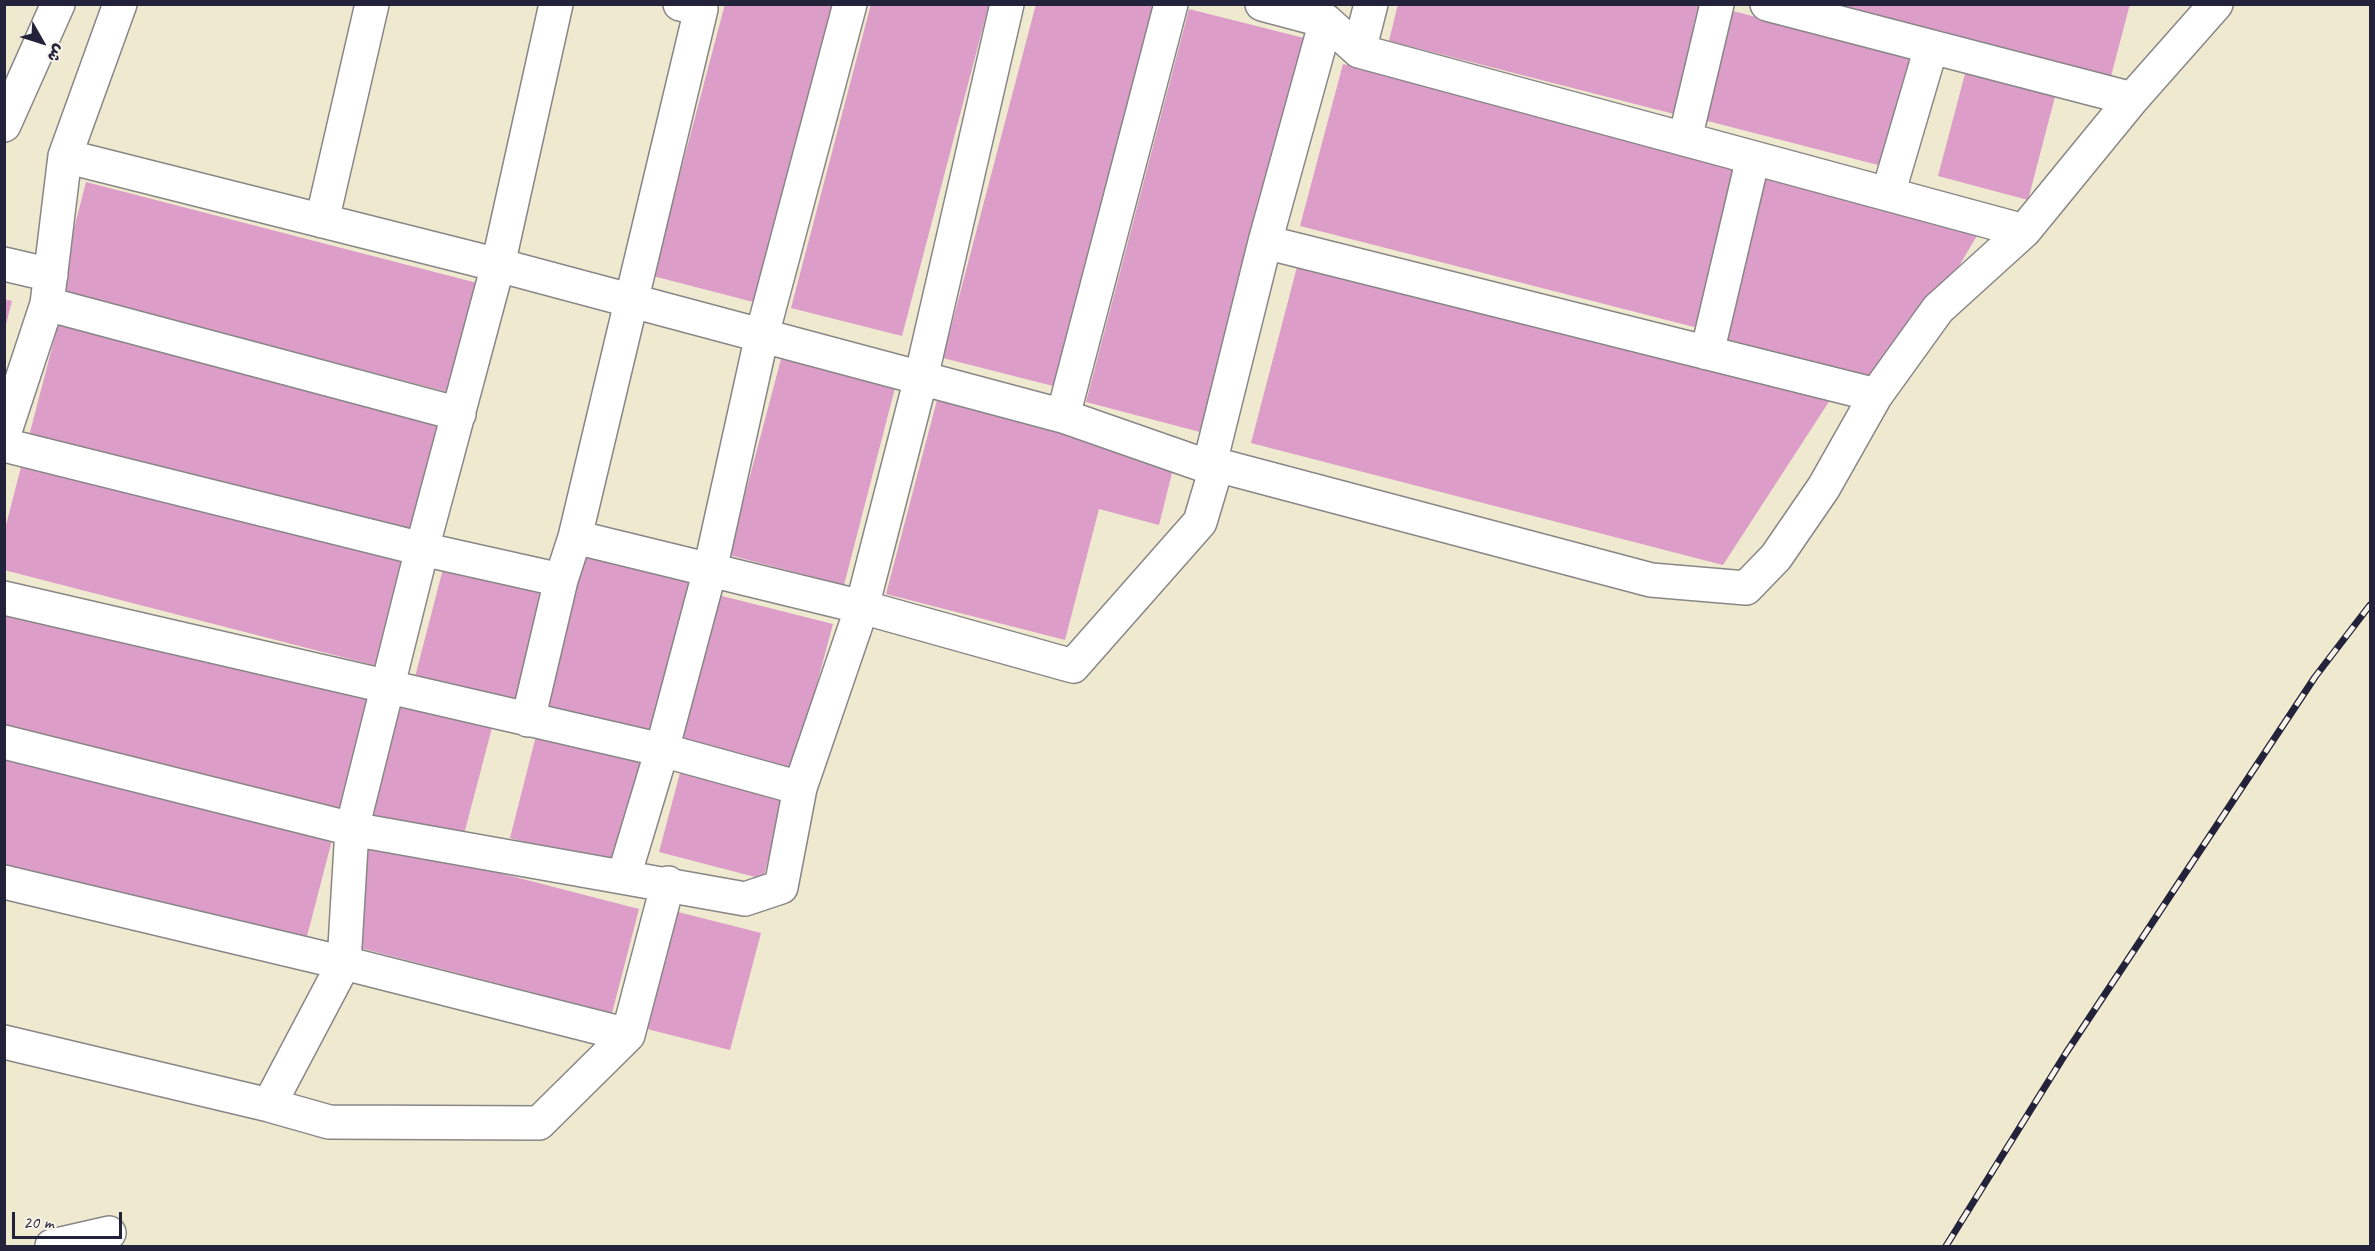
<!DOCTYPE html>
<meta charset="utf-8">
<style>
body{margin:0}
#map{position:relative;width:2375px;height:1251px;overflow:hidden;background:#efe9d0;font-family:Caveat,"Playpen Sans Arabic",sans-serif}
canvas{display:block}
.frame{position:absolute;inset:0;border:6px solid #22223b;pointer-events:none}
.north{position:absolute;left:12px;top:12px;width:60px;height:60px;-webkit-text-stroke:4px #f7f3e8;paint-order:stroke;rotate:129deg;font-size:16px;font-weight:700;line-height:24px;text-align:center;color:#22223b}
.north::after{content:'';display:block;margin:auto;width:21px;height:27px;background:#22223b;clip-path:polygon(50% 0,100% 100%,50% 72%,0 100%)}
.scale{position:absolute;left:12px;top:1212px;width:110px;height:27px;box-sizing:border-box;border:3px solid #22223b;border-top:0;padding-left:8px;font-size:18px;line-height:21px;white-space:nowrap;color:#22223b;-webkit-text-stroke:4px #f7f3e8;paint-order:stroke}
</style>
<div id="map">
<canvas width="2375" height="1251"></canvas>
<div class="frame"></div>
<div class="north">ش</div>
<div class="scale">20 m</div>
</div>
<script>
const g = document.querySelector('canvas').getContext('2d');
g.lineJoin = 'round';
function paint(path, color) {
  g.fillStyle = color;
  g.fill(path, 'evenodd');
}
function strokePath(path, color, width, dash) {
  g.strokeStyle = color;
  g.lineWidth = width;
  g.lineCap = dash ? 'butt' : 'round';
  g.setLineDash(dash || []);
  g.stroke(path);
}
paint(new Path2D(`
 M725,4H839L761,304L653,276Z
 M871,4H989L902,336L791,308Z
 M1036,4H1161L1061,388L943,358Z
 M1398,4H1707L1678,115L1389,41Z
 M1821,4H2130L2110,80Z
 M1189,9L1304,38L1200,432L1086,402Z
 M1729,10L1911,57L1882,166L1700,119Z
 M1343,64L1740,166L1698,328L1300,226Z
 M1966,70L2056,93L2028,200L1938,176Z
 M1766,177L1981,229L1943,293L1873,378L1724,339Z
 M86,182L481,284L452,393L58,291Z
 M1298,263L1832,397L1723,565L1251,443Z
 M4,299L12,301L5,328H4Z
 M59,321L443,421L413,536L29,436Z
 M781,359L895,388L844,585L729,555Z
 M937,400L1175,461L1159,525L1099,509L1065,640L886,594Z
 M22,463L405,562L377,666L4,570V533Z
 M580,553L698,584L658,738L539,707Z
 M445,561L550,588L520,704L415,677Z
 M718,595L833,624L794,769L680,740Z
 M4,600L377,696L345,818L4,730Z
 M399,699L493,724L463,838L369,814Z
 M536,736L641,763L615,866L510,838Z
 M4,755L332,840L305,944L4,866Z
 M681,769L785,796L763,879L659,852Z
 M364,838L639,909L612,1013L337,942Z
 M678,912L761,933L730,1050L647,1029Z`), '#dc9dc9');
const minor = new Path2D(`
 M1262,4L1326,21L1359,51L2024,231
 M1767,4L2132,99
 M1359,51L1371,4
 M4,125L58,4
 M1685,139L1717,4
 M65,156L498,265L1063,416L1209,467L1217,465L1651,580L1746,588L1776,557L1824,487L1876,395L1938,309L2024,231L2132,99L2216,4
 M1888,194L1931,48
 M322,221L372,4
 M1265,242L1876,395
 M4,264L51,275
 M47,304L459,414
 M1707,353L1753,158
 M1063,416L1171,4
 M4,434L47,304L65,156L120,4
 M4,445L422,549L561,580
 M1209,467L1265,242L1326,21
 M575,537L862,607L1073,666L1200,522L1217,465
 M4,598L662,750L800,788
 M528,720L561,580L575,537L701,9L680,4
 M4,742L352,829L745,899L781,887L800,788L862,607L921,378L1007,4
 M624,876L662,750L710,570L762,335L850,4
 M4,882L344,963L628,1035L668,883
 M4,1042L269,1105L329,1122L539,1123L628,1035
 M269,1105L344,963L352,829L422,549L498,265L556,4
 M52,1246L109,1233`);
strokePath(minor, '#888686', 36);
strokePath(minor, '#fff', 33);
const rail = new Path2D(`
 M1946,1246L2066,1053L2315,677L2370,605`);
strokePath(rail, '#22223b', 7);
strokePath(rail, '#f7f3e8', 4.5, [14]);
</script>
